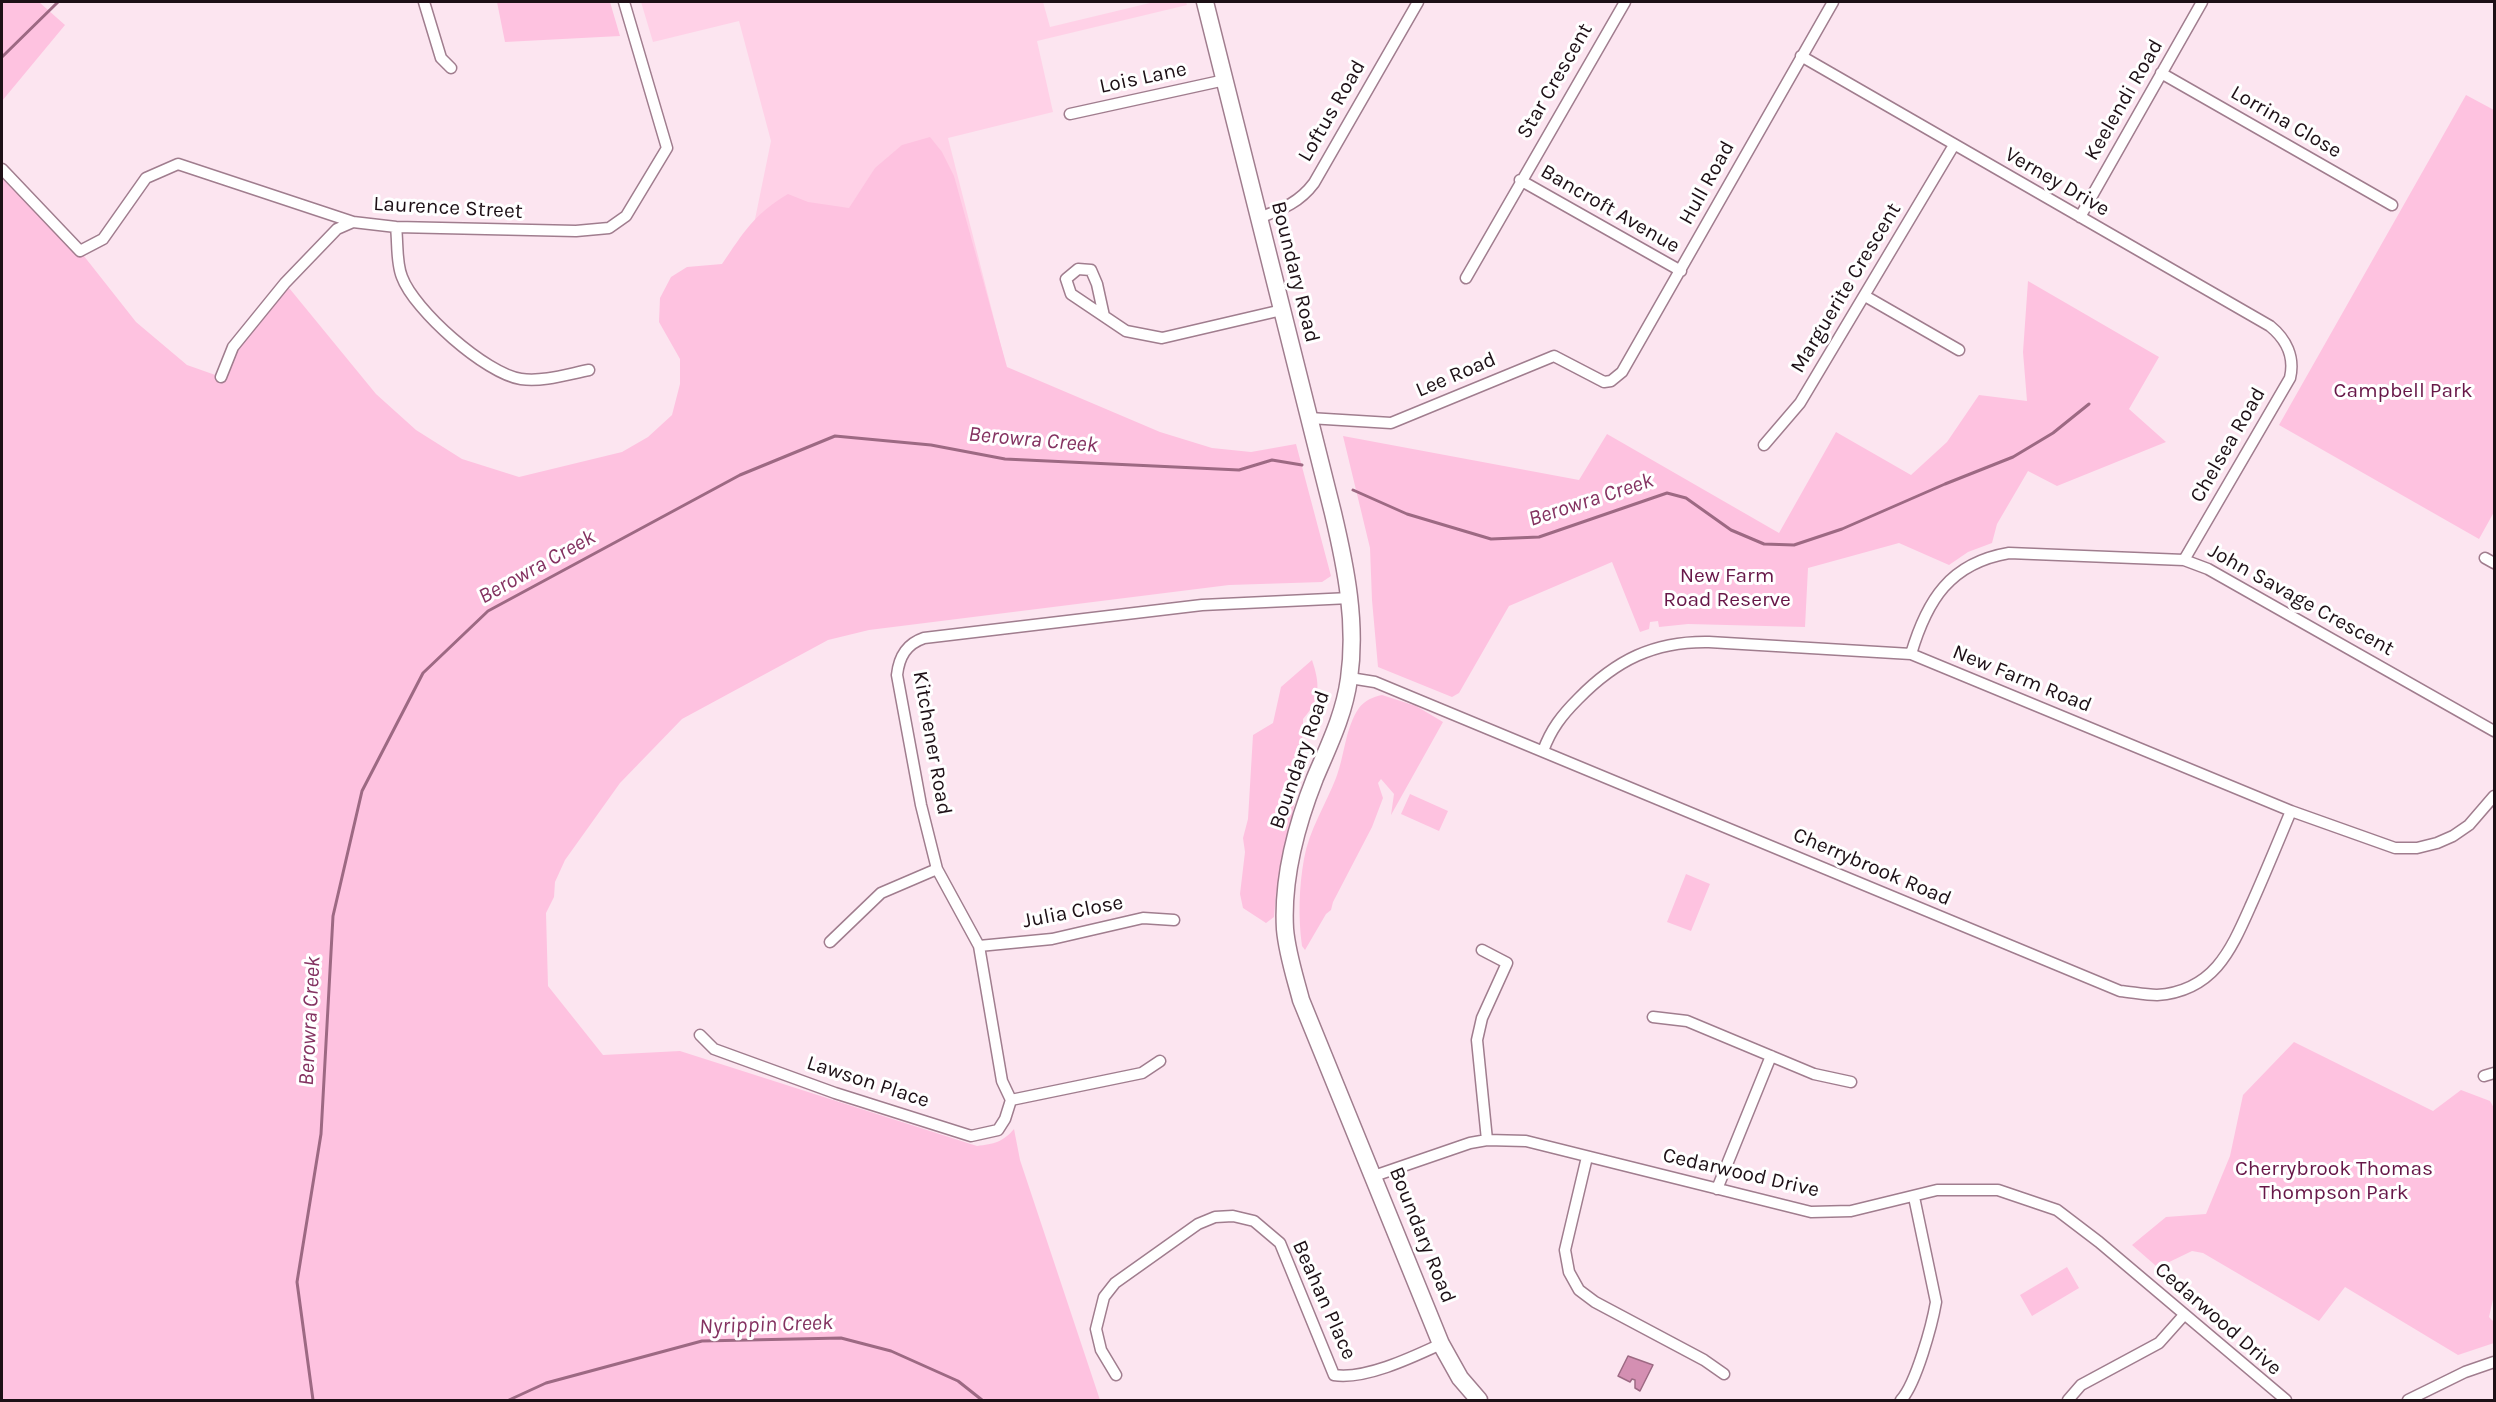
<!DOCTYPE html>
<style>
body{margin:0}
#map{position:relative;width:2496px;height:1402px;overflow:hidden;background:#fce5f0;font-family:Karla,sans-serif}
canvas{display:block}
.frame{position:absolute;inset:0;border:3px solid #1d1016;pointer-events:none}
</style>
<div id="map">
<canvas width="2496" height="1402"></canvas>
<div class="frame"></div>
</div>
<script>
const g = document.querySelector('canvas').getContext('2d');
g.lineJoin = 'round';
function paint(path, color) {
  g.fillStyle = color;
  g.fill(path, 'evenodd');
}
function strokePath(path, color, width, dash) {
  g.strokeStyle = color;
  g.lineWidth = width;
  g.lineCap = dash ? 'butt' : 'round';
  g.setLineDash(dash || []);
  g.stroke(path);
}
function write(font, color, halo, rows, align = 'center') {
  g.font = font + ' Karla,sans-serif';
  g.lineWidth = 6;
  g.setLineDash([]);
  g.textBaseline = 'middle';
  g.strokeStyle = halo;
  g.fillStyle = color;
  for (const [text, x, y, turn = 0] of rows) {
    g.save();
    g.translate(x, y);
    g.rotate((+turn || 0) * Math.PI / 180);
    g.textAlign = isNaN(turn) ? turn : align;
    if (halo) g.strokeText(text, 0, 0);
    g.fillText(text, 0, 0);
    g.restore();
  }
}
paint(new Path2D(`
 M641,2H1043L1050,27L1154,2H1186L1187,5L1037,41L1053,112L948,138L1005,362L733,257L752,234L771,141L739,21L653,42Z`), '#ffd1e7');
paint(new Path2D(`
 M2,2H39L65,25L2,101Z
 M497,2H610L620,36L505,42Z
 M2466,95L2494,110V512L2479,539L2279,425Z
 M930,137L942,152L954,176L1007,367L1160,432L1212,448L1251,452L1296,444L1331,576L1322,582L1229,585L869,630L828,640L682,719L620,783L565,860L555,882L554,897L546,913L548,986L603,1055L680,1051L977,1146C994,1144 1003,1142 1014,1129L1020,1160L1100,1400H2V169L80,251L136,322L187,365L221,377L233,347L285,283L376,394L416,430L462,459L519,477L622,452L648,437L672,415L680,384V359L659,322L660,298L671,277L687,267L722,264C744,232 754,214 788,194L808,202L849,208L875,168L902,145Z
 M2028,281L2159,357L2129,409L2166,442L2057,486L2028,471L1997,524L1992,543L1968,552L1949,565L1899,543L1808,568L1805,627L1688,624L1659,627L1658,621L1650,622L1649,629L1640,632L1612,562L1509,606L1459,693L1452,697L1378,667L1372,600L1370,548L1343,436L1579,480L1607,434L1779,533L1836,432L1911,475L1947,442L1979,395L2027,401L2023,352Z
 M1312,660C1320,684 1321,699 1303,719V734L1299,753L1307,767L1299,782L1276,894L1274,917L1266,923L1243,908L1240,894L1245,852L1243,838L1248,819L1253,735L1273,723L1281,687Z
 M1382,695L1416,706L1443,722L1391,815L1394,794L1381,779L1378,783L1383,798L1372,827L1333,902L1331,910L1326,914L1305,950L1302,946C1298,917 1299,887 1304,859C1309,830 1326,804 1336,778C1345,755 1345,728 1359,708C1365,700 1373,697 1382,695Z
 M1410,794L1448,811L1439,831L1401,814Z
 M1686,874L1710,884L1691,931L1667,922Z
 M2294,1042L2433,1111L2461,1090L2490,1101L2494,1108V1295L2489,1317L2494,1322V1343L2458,1355L2345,1287L2319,1321L2203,1253L2192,1251L2163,1265V1272L2132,1245L2166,1217L2206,1214L2230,1156L2243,1095Z
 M2067,1267L2079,1288L2032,1316L2020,1295Z`), '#fec2e0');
const water = new Path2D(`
 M1628,1356L1653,1365L1640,1391L1635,1388V1380L1632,1379L1630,1382L1618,1376Z`);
paint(water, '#d48fb2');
strokePath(water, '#9d6983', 1.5);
strokePath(new Path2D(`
 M2,57L58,2
 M1353,490L1407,514L1491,539L1539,537L1667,493L1686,498L1731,530L1764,544L1794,545L1842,529L1945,484L2013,457L2053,433L2089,404
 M313,1400L297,1282L321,1134L333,916L362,791L423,673L488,611L740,475L835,436L931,445L1005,459L1239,470L1272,460L1302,465
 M509,1400L546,1383L702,1341L841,1338L891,1351L958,1381L982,1400`), '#9d6983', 3);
const minor = new Path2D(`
 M424,2L441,58L451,68
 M1801,56L2270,326C2286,339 2295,357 2290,378L2184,560
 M2161,73L2392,205
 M1070,114L1225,80
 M2,169L80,251L103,239L146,178L178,164L353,222L396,227L576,231L609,228L626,216L667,148L624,2
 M1520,180L1681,271
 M2080,217L2202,2
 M1259,218C1282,209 1299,203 1314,183L1418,2
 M396,227C398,243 396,263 402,277C414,310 486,374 521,379C544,382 568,374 589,370
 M1466,278L1625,2
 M1865,296L1959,350
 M1104,316L1097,284L1091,270L1078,269L1066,279L1071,294L1126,331L1162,338L1282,310
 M221,377L233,347L285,283L337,229L353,222
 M1309,418L1391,423L1554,356L1604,382L1611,381L1622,372L1833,2
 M1764,445L1800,403L1954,145
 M2485,558L2494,563
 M1911,654C1927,600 1950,563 2009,553L2184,560L2208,569L2494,731
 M1350,678L1375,682L2120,991C2132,992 2145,995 2157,995C2214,991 2231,950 2251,905C2265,874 2278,842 2291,811
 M1543,751C1551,729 1562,715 1578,699C1616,660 1654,641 1709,642L1911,654L2291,811L2395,848H2417L2437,843L2453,836L2469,825L2494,796
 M830,942L881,893L937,869
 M979,946L1052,939L1143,918L1174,920
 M1482,950L1507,963L1482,1018L1477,1040L1487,1140
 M1653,1017L1687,1021L1814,1074L1851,1082
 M700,1035L714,1049L835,1093L971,1136L998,1130L1005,1119L1011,1100
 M2484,1076L2494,1073
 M1011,1100L1002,1081L979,946L937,869L921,805L897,675C899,657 906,644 924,638L1202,605L1350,598
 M1011,1100L1142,1073L1160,1061
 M1587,1157L1565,1250L1569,1272L1579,1290L1595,1302L1704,1360L1724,1374
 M1374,1176L1470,1143L1487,1140L1526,1141L1811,1212L1851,1211L1937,1190H1998L2057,1210L2099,1242L2286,1400
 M1717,1189L1771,1056
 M1116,1375L1101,1350L1096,1329L1104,1297L1115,1283L1198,1224L1215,1217L1233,1216L1254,1221L1280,1243L1334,1375C1365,1380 1413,1357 1441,1344
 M1901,1400C1916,1384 1932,1325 1936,1302L1914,1197
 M2068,1400L2081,1385L2159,1343L2184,1315
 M2408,1400L2465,1372L2494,1362`);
const primary = new Path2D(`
 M1205,2L1333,513C1346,568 1357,623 1349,679C1344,715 1329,745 1315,778C1296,826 1282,877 1285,929C1287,953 1295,977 1301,1000L1441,1344L1460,1378L1479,1400`);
strokePath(minor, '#a07d8e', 13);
strokePath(primary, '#a07d8e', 19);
strokePath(minor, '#fff', 10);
strokePath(primary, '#fff', 16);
write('21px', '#1d1016', '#fff', [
 ["Lois Lane",1143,78,-12],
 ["Star Crescent",1555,81,-60],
 ["Keelendi Road",2124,100,-60],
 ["Loftus Road",1332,111,-60],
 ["Lorrina Close",2286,122,30],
 ["Verney Drive",2057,182,30],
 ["Hull Road",1707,183,-61],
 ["Laurence Street",448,208,3],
 ["Bancroft Avenue",1610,209,30],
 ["Boundary Road",1295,272,76],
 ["Marguerite Crescent",1846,288,-59],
 ["Lee Road",1456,375,-23],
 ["Chelsea Road",2228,445,-60],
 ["John Savage Crescent",2301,600,29],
 ["New Farm Road",2022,679,22],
 ["Kitchener Road",932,743,80],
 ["Boundary Road",1300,760,-71],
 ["Cherrybrook Road",1872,867,23],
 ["Julia Close",1073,912,-11],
 ["Lawson Place",868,1082,18],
 ["Cedarwood Drive",1741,1173,13],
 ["Boundary Road",1422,1235,68],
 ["Beahan Place",1324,1300,66],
 ["Cedarwood Drive",2218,1319,41]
]);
write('21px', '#671748', '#fff', [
 ["Campbell Park",2403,391],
 ["New Farm",1727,576],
 ["Road Reserve",1727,600],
 ["Cherrybrook Thomas",2334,1169],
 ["Thompson Park",2334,1193]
]);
write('italic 22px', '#843261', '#fff', [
 ["Berowra Creek",1033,440,5],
 ["Berowra Creek",1591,500,-18],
 ["Berowra Creek",537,567,-29],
 ["Berowra Creek",310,1021,-87],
 ["Nyrippin Creek",766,1325,-2]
]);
</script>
